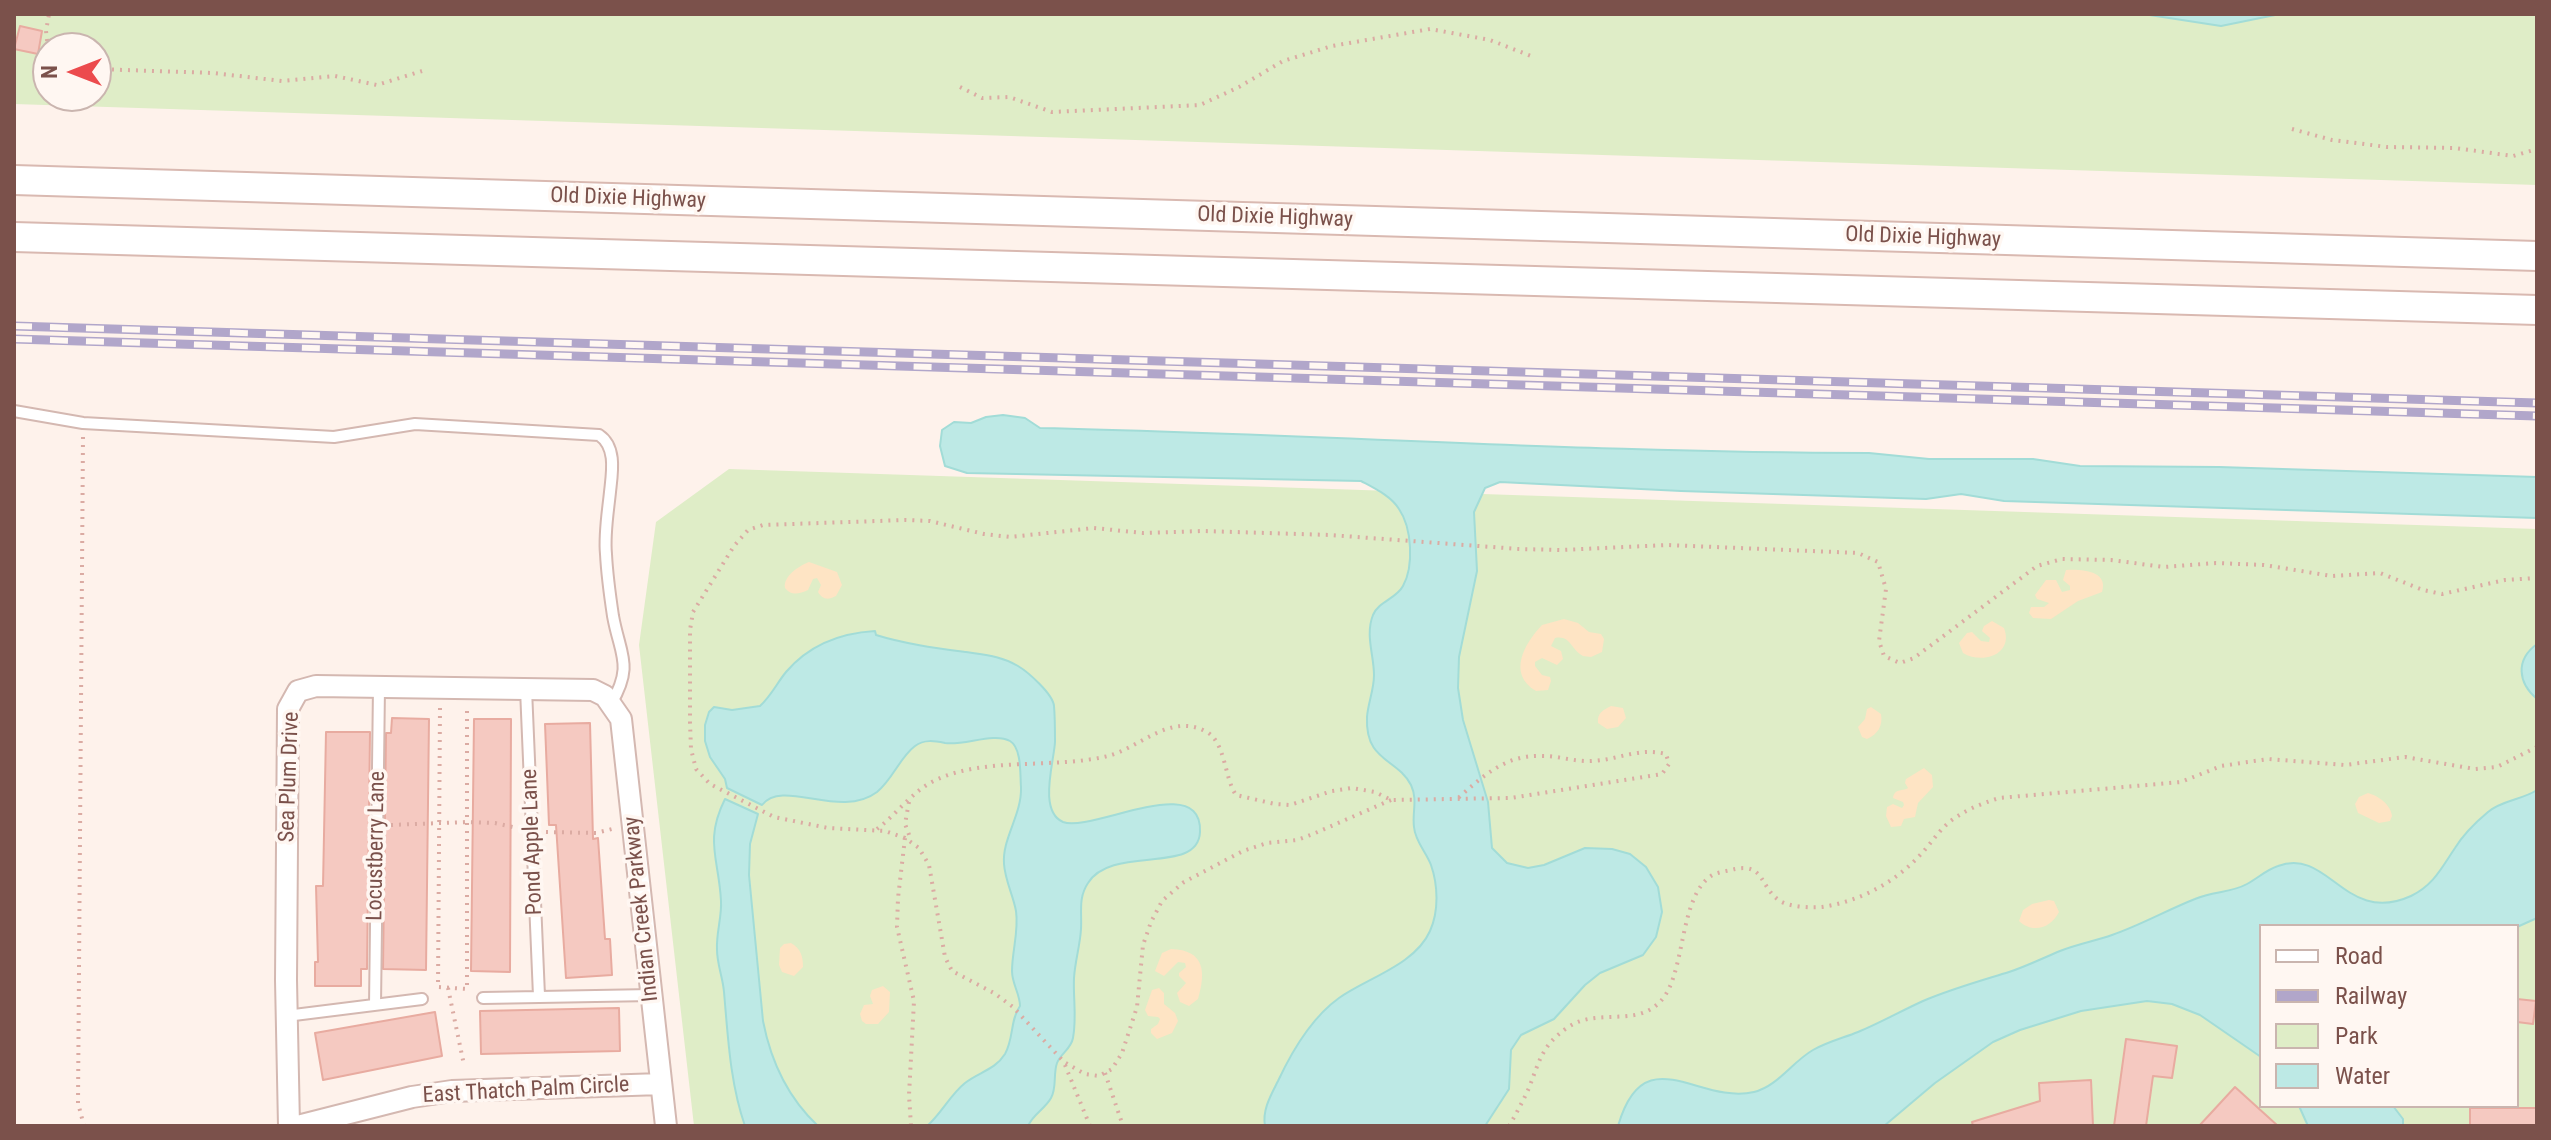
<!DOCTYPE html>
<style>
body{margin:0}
#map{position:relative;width:2551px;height:1140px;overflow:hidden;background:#fef2eb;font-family:"Roboto Condensed",sans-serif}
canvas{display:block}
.frame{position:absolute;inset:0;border:16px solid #7b514b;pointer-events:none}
.legend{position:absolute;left:2259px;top:924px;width:260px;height:184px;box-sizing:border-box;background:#fff7f2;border:2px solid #cab5af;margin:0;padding:10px 14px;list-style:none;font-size:24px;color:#7b514b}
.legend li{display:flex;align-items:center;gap:16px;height:40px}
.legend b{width:40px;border:2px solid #cab5af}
.north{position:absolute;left:32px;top:32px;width:80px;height:80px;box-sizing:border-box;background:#fff7f2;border:2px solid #cab5af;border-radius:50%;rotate:270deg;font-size:22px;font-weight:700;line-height:32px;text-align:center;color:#7b514b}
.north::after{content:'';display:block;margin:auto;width:28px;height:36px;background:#ec4b4d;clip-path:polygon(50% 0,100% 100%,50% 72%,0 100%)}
</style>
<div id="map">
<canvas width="2551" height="1140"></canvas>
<div class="frame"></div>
<ul class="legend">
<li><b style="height:10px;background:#fff"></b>Road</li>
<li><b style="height:10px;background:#b1a6ca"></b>Railway</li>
<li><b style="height:22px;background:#dfedc7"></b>Park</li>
<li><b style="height:22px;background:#bde9e5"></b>Water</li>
</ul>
<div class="north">N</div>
</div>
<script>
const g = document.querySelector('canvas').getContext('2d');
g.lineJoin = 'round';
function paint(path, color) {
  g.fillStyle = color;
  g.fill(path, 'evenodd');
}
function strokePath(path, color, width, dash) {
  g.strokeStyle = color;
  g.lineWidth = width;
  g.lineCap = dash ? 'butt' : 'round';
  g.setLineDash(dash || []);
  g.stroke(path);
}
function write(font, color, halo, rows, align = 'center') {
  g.font = font + ' "Roboto Condensed",sans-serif';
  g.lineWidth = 7;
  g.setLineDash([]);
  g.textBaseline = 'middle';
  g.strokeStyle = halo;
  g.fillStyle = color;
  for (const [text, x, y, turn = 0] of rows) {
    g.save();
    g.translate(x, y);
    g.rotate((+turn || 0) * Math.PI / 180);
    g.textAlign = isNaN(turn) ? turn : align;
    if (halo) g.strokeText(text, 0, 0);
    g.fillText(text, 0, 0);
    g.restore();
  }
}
paint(new Path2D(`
 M14,14H2537V185L14,104ZM48,48H96V96H48Z
 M729,469L2537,529V1126H694L639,645L656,522ZM2261,926H2517V1106H2261Z`), '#dfedc7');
paint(new Path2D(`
 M809,562L837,572L842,585L836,596C828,600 823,600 818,592L821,585L817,578L813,579L808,590C799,594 791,596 785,588C783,576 799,566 809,562Z
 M2066,570C2082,569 2109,571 2102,592L2078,601L2051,619L2033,618L2029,613L2031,607H2044L2049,603L2037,599L2035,595L2046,580H2056L2062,592L2070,590V586L2063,580Z
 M1564,619L1578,623L1589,632L1601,634L1604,639L1602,652L1591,657L1583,656C1571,650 1571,635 1555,638L1551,646L1561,651L1563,659L1557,665L1542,658L1535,662V666L1542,675L1550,677L1551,681L1548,690L1536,691C1507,674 1524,644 1542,625Z
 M1992,621L2004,628C2014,654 1983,665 1963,653L1959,643L1967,633L1972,632L1981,641L1989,642L1990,638L1982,631L1984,626Z
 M1611,706L1623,708L1626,718L1618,727L1607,729L1598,723C1597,713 1603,710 1611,706Z
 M1871,707L1881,714C1883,726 1878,734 1867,739L1862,737L1858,727L1865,719L1867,709Z
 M1924,768L1932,775L1933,787L1918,803L1915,817L1904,819L1901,826L1891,827L1886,816L1887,807L1893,804L1902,808L1904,805L1903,802L1893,798C1895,788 1901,792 1908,788L1905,783L1906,779Z
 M2368,793C2379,796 2391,805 2392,816L2390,821L2379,823L2358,813L2355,804L2359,797Z
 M2049,900L2054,901L2059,912C2051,928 2033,934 2019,921L2023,910L2032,904Z
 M791,943C801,949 803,956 803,967L794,976L782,972L779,965L780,948L784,944Z
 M1171,949C1205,950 1206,972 1198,999L1189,1006L1180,1002L1177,993L1186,983L1179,976V973L1186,967L1185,963L1178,962L1164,976L1155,971L1162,953Z
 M883,986L890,992L889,1012L878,1024H866L862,1021L860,1014L864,1005L873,1004L870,996L872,990Z
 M1159,988L1164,993V1004L1175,1013L1178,1021L1172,1033L1157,1039L1151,1033V1029L1158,1024L1160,1019L1158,1017L1148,1016L1145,1010L1152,990Z`), '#fee4c4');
const water = new Path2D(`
 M2143,14H2280L2221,26Z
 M1003,415L1025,418L1040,428C1317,434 1593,453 1869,453L1929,459H2033L2080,466L2219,467L2537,477V518L2004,501L1961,494L1926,499L1681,491L1500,482L1485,488L1474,512L1477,571L1459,657L1458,688L1463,720L1488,802L1492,848L1507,863L1528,868L1544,865L1585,848L1612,849L1630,854L1646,867L1658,887L1662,912L1656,937L1643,955L1600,973L1585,985L1554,1019L1521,1035L1511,1050L1509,1089L1485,1126H1265C1262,1110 1271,1095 1278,1081C1292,1051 1311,1018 1339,998C1367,978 1415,965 1430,931C1439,911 1438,885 1431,865C1426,852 1415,841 1414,827C1412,812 1418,800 1411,785C1397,758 1365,762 1367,717C1368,703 1374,690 1374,675C1374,655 1365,635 1373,615C1379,601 1396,599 1403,586C1414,566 1412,528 1399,509C1391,496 1374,488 1361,481L967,473L945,466L940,446L942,430L954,422L971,423L986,417Z
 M875,631L876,635C905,644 936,648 966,652C985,655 1001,656 1018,666C1028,672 1053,694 1054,706C1055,717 1055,731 1055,742C1054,762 1038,811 1063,822C1091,833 1203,770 1200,832C1198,876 1112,844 1088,883C1078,898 1082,912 1081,929C1080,946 1075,961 1074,978C1073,998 1077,1017 1073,1038C1071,1049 1061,1053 1057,1063C1053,1074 1057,1088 1051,1098C1045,1109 1033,1114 1028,1126H927C941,1114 950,1095 965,1083C979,1072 995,1070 1005,1054C1014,1038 1010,1020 1020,1006C1020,994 1012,984 1012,971C1012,951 1019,931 1016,911C1013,895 1005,880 1004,864C1002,838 1022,815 1021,787C1020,776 1022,748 1010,741C994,732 964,746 945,743C935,741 924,739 915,746C900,757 893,779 877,792C840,820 783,778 762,805L727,788L725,779L710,757L705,741V725L709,712L714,707L732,710L760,706C771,696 777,683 786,672C809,645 841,633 875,631Z
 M2537,644V699C2518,683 2515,660 2537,644Z
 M2537,790V918L2517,927L2261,926V1057L2200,1015L2172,1004L2147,1001L2081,1011L2020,1030L1993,1042L1935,1083L1884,1126H1618C1644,1036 1698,1105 1754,1092C1778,1086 1792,1062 1813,1050C1827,1042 1843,1038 1858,1032C1880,1023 1901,1011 1923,1001C1951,989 1980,981 2009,972C2027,966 2043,958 2060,951C2077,944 2095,941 2112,935C2141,925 2167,910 2195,899C2213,891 2231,893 2247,884C2258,878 2266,870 2278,866C2329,847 2345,926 2411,896C2434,885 2442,867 2455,848C2463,835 2476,822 2488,812C2502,800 2522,800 2537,790Z
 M725,799L758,814L750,844L749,875L763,1021C771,1062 787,1097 818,1126H745C730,1083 728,1037 724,992C723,978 717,964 717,950C716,933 722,917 721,901C719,859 704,841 725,799Z
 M2299,1106H2393L2403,1119V1126H2308Z`);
paint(water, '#bde9e5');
strokePath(water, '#a2dcd7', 2);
const building = new Path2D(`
 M20,26L42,31L38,54L14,49Z
 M392,718L429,719L426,970L383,969L386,733H391Z
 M474,719H511L510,972L471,971Z
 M590,723L593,839L598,838L605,939H610L612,975L566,978L556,825H549L545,724Z
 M326,732H370L367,969H361V986H315V962H318L316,886H323Z
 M2517,999L2536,1001L2533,1024L2517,1022Z
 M619,1008L620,1051L481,1054L480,1011Z
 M435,1012L442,1056L323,1080L315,1033Z
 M2126,1039L2177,1046L2172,1078L2153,1076L2146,1126H2114Z
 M2091,1080L2093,1126H1973L1972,1122L2040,1101L2039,1083Z
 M2235,1087L2278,1126H2199Z
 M2470,1108H2537V1126H2470Z`);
paint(building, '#f5c9c1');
strokePath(building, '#e8aba0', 2);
const lane = new Path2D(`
 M14,411L83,423L334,437L415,424L599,435C617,447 612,473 610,492C608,512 604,534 606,554C607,574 610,596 613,616C620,655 634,665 611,704
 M526,689L539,996
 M483,998L652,995
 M375,1005L379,687
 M286,1016L422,999`);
const street = new Path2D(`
 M289,1126L286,980L288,709L298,691L316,686L593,690L605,696L621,719L666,1126
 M298,1126L412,1097L452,1091L661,1084`);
const secondary = new Path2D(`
 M14,180L2537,256
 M14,237L2537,310`);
strokePath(lane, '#d4b8b1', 14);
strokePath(street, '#d4b8b1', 24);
strokePath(secondary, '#d9b9b1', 32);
strokePath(new Path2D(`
 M48,49L46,31L49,14
 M96,69L213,73L282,81L335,76L377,85L422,71
 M960,87L982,98L1009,97L1052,112L1200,105L1239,87L1283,61L1332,46L1430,29L1490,40L1531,56
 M2292,129L2332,140L2387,147L2455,148L2513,156L2537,149
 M83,437L78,1103L84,1126
 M440,708L438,987L467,989V706
 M1391,800L1313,834L1297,840L1267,843L1243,851L1184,882L1162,901L1151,922L1143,945L1137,1007L1122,1053L1112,1069L1099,1076L1085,1074L1064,1062L1013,1007L994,993L952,971L945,957L929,865L919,848L905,838L885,831L828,828L774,817L710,784L696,769L691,749L690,723V630L693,612L734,546L748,530L763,525L906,520L930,521L984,534L1010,537L1094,528L1143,533L1203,531L1330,535L1519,549L1562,550L1668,545L1858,553L1878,562L1886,589L1879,641L1884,656L1900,663L1914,658L2037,566L2062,559L2111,560L2164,567L2216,563L2264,565L2332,576L2380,573L2423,590L2442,594L2505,580L2537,578
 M909,802L905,824L911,840
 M391,825L467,822L495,823L517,828
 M877,829C898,813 914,789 938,779C987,757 1055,769 1108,756C1139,748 1170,713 1205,731C1226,741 1224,778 1236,795L1275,804L1290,805L1332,791L1352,788L1375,792L1391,800L1511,798L1662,774L1669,764L1666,754C1639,747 1618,760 1592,761C1576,762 1559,756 1543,756C1506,754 1483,776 1457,799
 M546,832L596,833L612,829
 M905,838L898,898L897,927L914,1001L909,1095L911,1126
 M448,988L464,1065
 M1065,1065L1090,1126
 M1105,1073L1123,1126
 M1509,1126C1516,1114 1523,1101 1529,1088C1539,1062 1542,1045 1567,1028C1598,1005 1642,1032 1666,994C1685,963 1681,896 1711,876C1717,872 1728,871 1735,869C1765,863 1760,888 1780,901C1790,907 1811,908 1822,907C1861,901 1896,882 1922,853C1933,841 1941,827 1955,818C1969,808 1984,803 1999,798L2181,782L2221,766L2268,759L2345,765L2405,757L2475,769L2497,767L2537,747`), '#dbaba3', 4, [2, 6]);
strokePath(lane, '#fff', 10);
strokePath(street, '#fff', 20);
strokePath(secondary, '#fff', 28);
const rail = new Path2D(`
 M14,326L2537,403
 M14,339L2537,416`);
strokePath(rail, '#b1a6ca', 9);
strokePath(rail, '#fff7f2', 6, [18]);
write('22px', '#7b514b', '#fff7f2', [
 ["Old Dixie Highway",628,199,2],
 ["Old Dixie Highway",1275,218,2],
 ["Old Dixie Highway",1923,238,2],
 ["Sea Plum Drive",290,777,-88],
 ["Pond Apple Lane",533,842,-92],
 ["Locustberry Lane",377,846,-89],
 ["Indian Creek Parkway",642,909,-96],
 ["East Thatch Palm Circle",526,1091,-3]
]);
</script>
